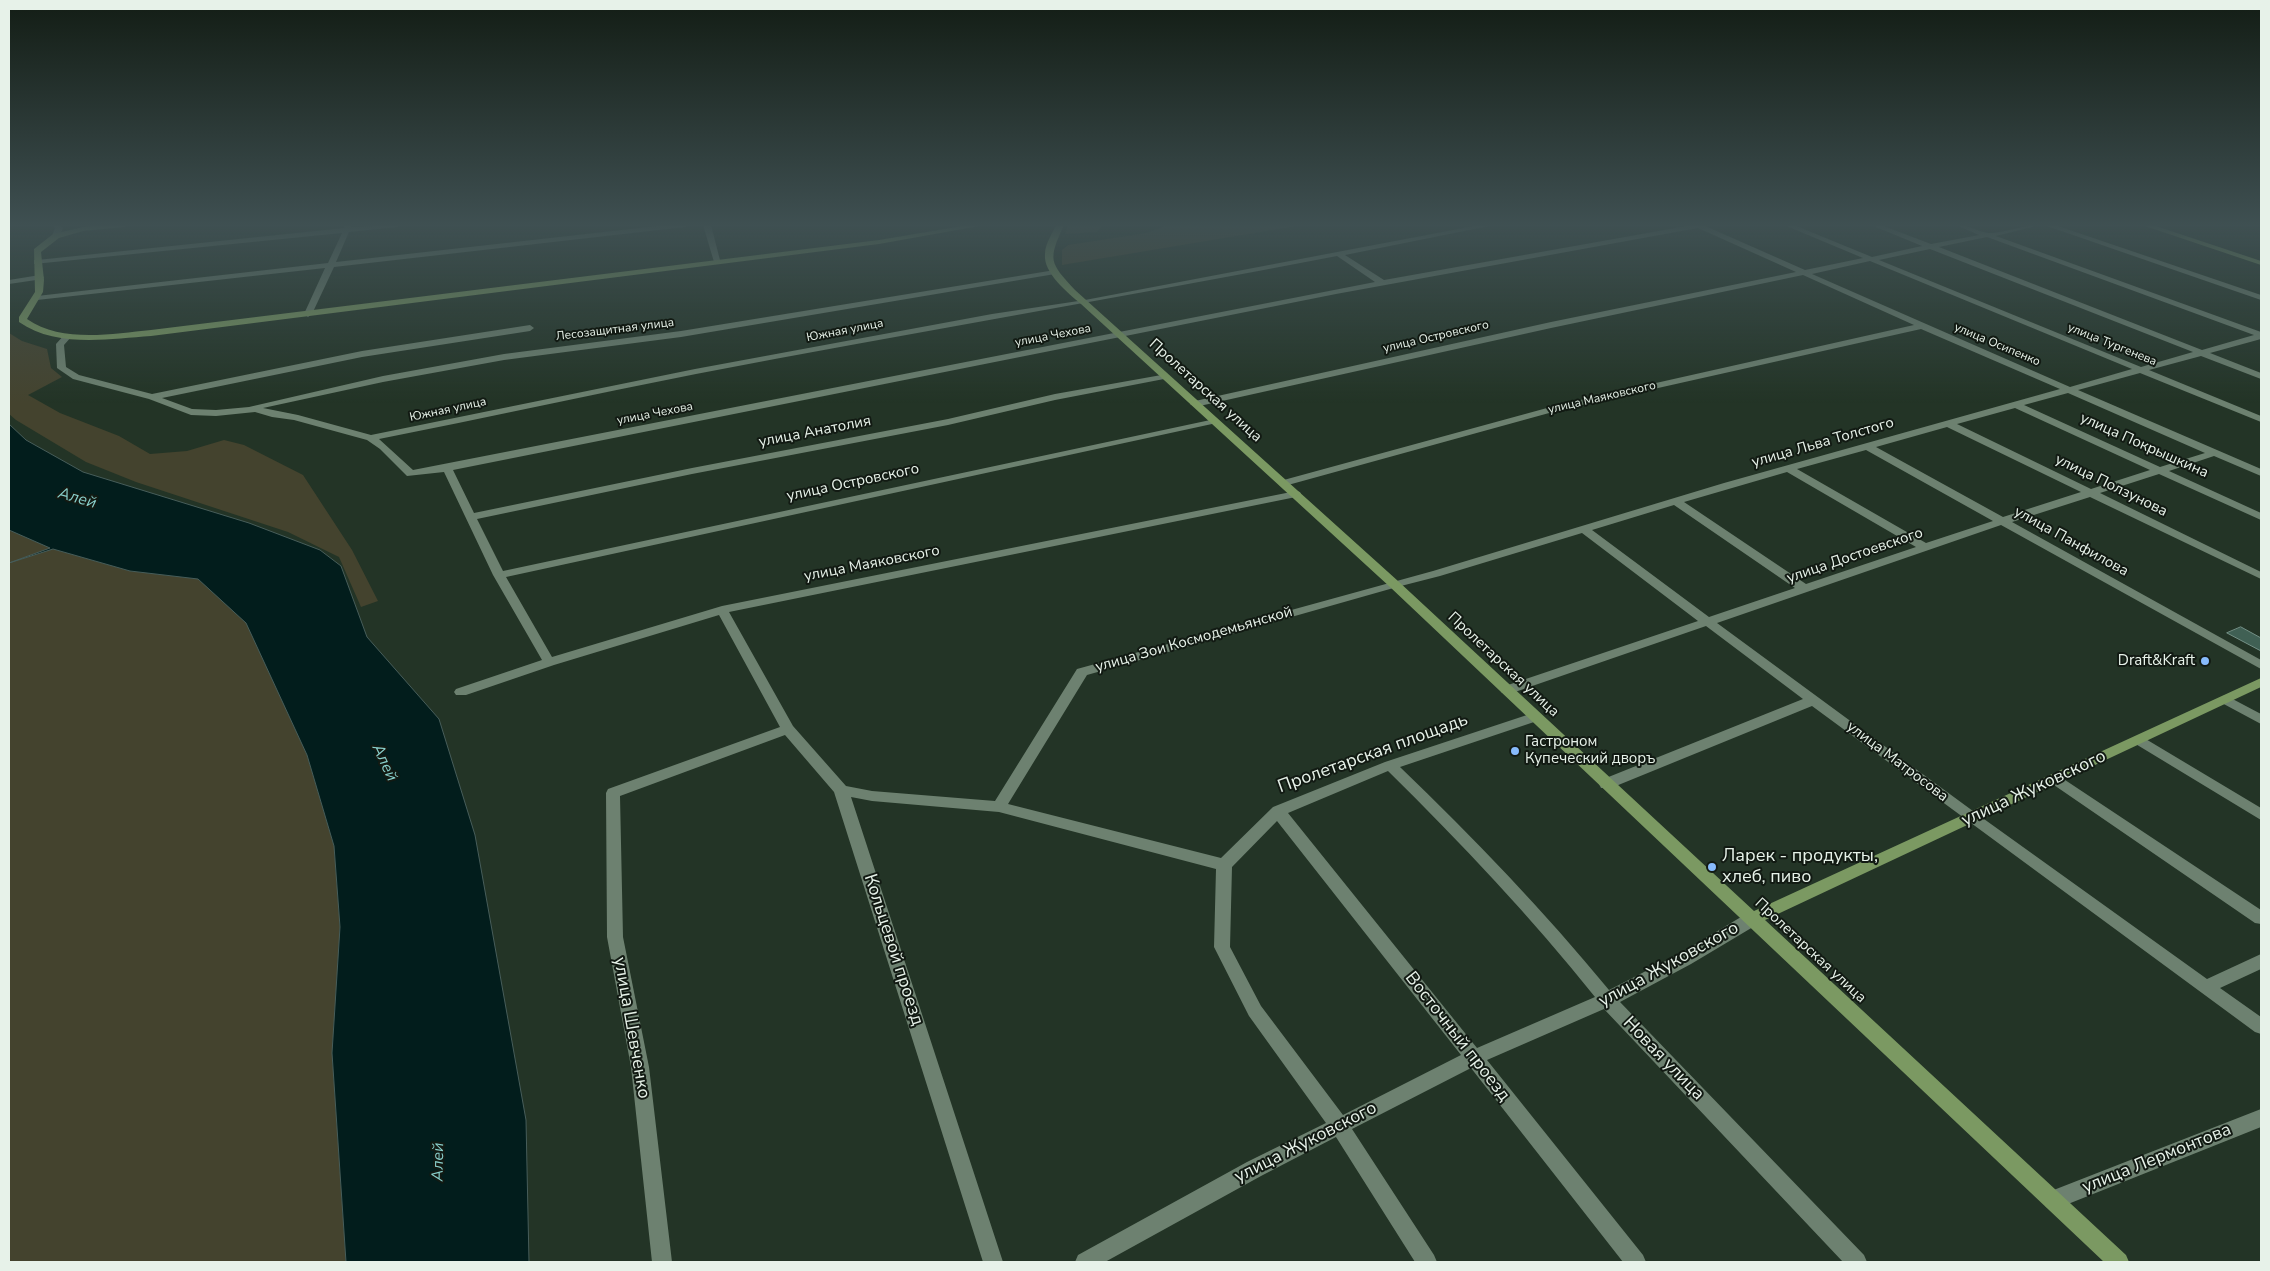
<!DOCTYPE html>
<meta charset="utf-8">
<style>
body{margin:0}
#map{position:relative;width:2270px;height:1271px;overflow:hidden;background:#233426;font-family:"Nunito Sans",sans-serif}
canvas{display:block}
.frame{position:absolute;inset:0;border:10px solid #e7f2e9;pointer-events:none}
</style>
<div id="map">
<canvas width="2270" height="1271"></canvas>
<div class="frame"></div>
</div>
<script>
const g = document.querySelector('canvas').getContext('2d');
g.lineJoin = 'round';
function paint(path, color) {
  g.fillStyle = color;
  g.fill(path, 'evenodd');
}
function strokePath(path, color, width, dash) {
  g.strokeStyle = color;
  g.lineWidth = width;
  g.lineCap = dash ? 'butt' : 'round';
  g.setLineDash(dash || []);
  g.stroke(path);
}
function write(font, color, halo, rows, align = 'center') {
  g.font = font + ' "Nunito Sans",sans-serif';
  g.lineWidth = 4;
  g.setLineDash([]);
  g.textBaseline = 'middle';
  g.strokeStyle = halo;
  g.fillStyle = color;
  for (const [text, x, y, turn = 0] of rows) {
    g.save();
    g.translate(x, y);
    g.rotate((+turn || 0) * Math.PI / 180);
    g.textAlign = isNaN(turn) ? turn : align;
    if (halo) g.strokeText(text, 0, 0);
    g.fillText(text, 0, 0);
    g.restore();
  }
}
paint(new Path2D(`
 M1068,225H1102L1097,232L1065,234Z
 M1163,225H1303L1062,265V250L1068,245L1146,233L1163,227Z
 M9,333L22,341L47,349L51,368L62,377L28,395L60,413L119,436L150,454L187,451L224,440L244,445L303,475L352,550L378,601L361,607L339,557L288,532L136,482L86,462L16,420L9,414Z
 M9,530L53,549L130,571L199,579L246,622L307,755L334,846L340,927L332,1053L346,1262H9Z`), '#44432e');
const water = new Path2D(`
 M9,424L26,440L83,472L249,523L320,550L341,566L367,637L439,719L475,835L526,1120L529,1262H346L332,1053L340,927L334,846L307,755L246,623L198,579L130,571L53,549L9,563L50,548L9,530Z`);
paint(water, '#021d1c');
strokePath(water, '#475d5a', 1);
const building = new Path2D(`
 M2241,627L2261,638V651L2227,633Z`);
paint(building, '#406054');
strokePath(building, '#749086', 1);
paint(new Path2D(`
 M52,225H60L63,228L59,238L52,236L55,228Z
 M345,225H353L351,227L401,225L397,227L349,232L336,262L666,225H689L685,227L334,267L312,314L308,317L304,314L325,268L37,300L33,298L37,296L328,263L342,233L34,264V260H37L344,228Z
 M703,225H711L721,264L714,262Z
 M1479,225H1494L1345,255L1384,280L1692,225H1703L1805,270L1863,258L1784,225H1794L1872,257L1922,246L1871,225H1881L1931,244L1979,235L1956,225C1968,225 1977,231 1988,233C1999,234 2024,225 2040,225L1996,236L2261,332V339L2210,353L2261,373V379L2201,356L2149,370L2261,416V422L2140,373L2078,390L2261,469V476L2214,456L2169,471L2261,513V520L2159,474L2100,493L2261,572V579L2090,497L2012,522L2261,660V669L2001,525L1717,623L1977,814L2207,979L2261,954V969L2220,988L2261,1017V1034L2255,1032L1812,706L1611,788H1601L1599,784L1601,780L1803,699L1706,626L1512,693H1502L1500,690L1502,687L1698,621L1582,533L1440,576L1397,587L1087,675L1008,804L1221,858L1273,807L1385,762L1530,714H1540L1542,717L1540,720L1400,767C1474,838 1544,911 1609,990L1679,954L1746,914L1752,913L1758,914L1760,919L1758,924L1691,964L1620,1002L1864,1255L1867,1262H1843L1604,1009L1487,1060L1643,1255L1646,1262H1623L1471,1068L1352,1129L1434,1255L1437,1262H1415L1336,1137L1261,1176L1105,1262H1075L1078,1255L1247,1162L1326,1123L1249,1016L1214,947L1216,869L999,812L872,801L851,797L1003,1262H983L834,792L785,735L620,796L623,937L649,1067L672,1262H652L631,1067L607,937L606,793L608,789L780,727L719,615L554,665L466,695H456L454,692L456,689L542,660L493,575L444,472L407,476L380,449L367,440L294,420L272,417L255,412L216,416L191,415L149,399L73,379L57,368L56,344L65,334H71L72,336L64,345L66,367L79,375L152,394L362,351L530,325L534,328L530,331L362,357L162,398L192,409L216,410L249,407L383,376L504,354L681,331L1055,270L1059,272L1055,274L681,337L504,360L383,382L263,408L298,415L371,435L695,369L992,314L1085,300ZM1698,228L1796,272L1551,322L1195,401L1190,404L1195,407L1551,328L1803,275L1914,325L1558,405L1280,481L1279,483L1280,485H1288L1560,410L1921,329L2060,389L1724,483L1433,571L1077,669L995,801L872,791L846,786L793,726L729,612L1296,497L1301,494L1300,492L1296,491L722,606L552,657L506,577L1212,424L1217,421L1215,419L503,571L477,519L692,474L948,425L1055,400L1164,379L1167,378V374L1055,394L948,419L692,468L474,513L453,470L1336,294ZM1987,237L2254,335L2202,350L1939,247ZM1930,249L2193,352L2141,367L1879,260ZM1337,256L1375,282L413,470L379,439C485,418 590,395 696,374C910,333 1124,297 1337,256ZM1870,261L2132,369L2070,387L1812,274ZM2068,393L2205,453L2160,467L2024,405ZM2015,408L2150,470L2091,489L1957,424ZM1947,427L2081,492L2003,517L1876,447ZM1866,450L1993,521L1926,543L1797,469ZM1787,472L1916,547L1806,584L1684,502ZM1674,505L1795,588L1709,617L1592,530ZM1388,771C1461,843 1531,917 1595,997L1477,1048L1288,813ZM1277,821L1461,1055L1343,1115L1261,1006L1230,947L1232,867Z
 M2044,225H2055L2261,295V300Z
 M40,275L44,277L43,279L9,284V280Z
 M2225,695L2261,714V724L2220,702L2218,699Z
 M2139,735L2261,808V820L2134,743L2132,740L2134,737Z
 M2056,774L2261,910V924L2255,923L2051,783L2049,779L2051,775Z
 M2261,1109V1127L2053,1210L2046,1207L2043,1200L2046,1193Z`), '#6d8170');
paint(new Path2D(`
 M102,225H128L124,227L83,231L59,238L41,252L44,280L43,292L27,319C61,343 111,334 151,330L879,240L968,225H985L879,244L151,336C108,339 56,348 19,322V317L35,292L34,249L53,234L83,227Z
 M1056,225H1064C1048,260 1049,262 1075,290L1398,581L1754,911L2261,678V687L1765,920L2126,1255L2129,1262H2104L1390,587L1081,304C1068,293 1043,273 1045,254C1045,244 1052,234 1056,225Z
 M2142,225H2153L2261,261V265Z`), '#7b9962');
const sky = g.createLinearGradient(0, 0, 0, 403);
sky.addColorStop(0, '#131d15');
sky.addColorStop(0.56, '#3f5052');
sky.addColorStop(1, '#3f505200');
g.fillStyle = sky;
g.fillRect(0, 0, 2270, 403);
for (const [x, y, r, color] of [
 [2205,661,5,"#87bbfc"],
 [1515,751,5,"#87bbfc"],
 [1712,867,5,"#87bbfc"]
]) {
  const dot = new Path2D();
  dot.arc(x, y, r, 0, 2 * Math.PI);
  g.fillStyle = color;
  g.fill(dot);
  strokePath(dot, '#121a13', 2);
}
write('12px', '#e7f2e9', '#121a13', [
 ["Лесозащитная улица",615,330,-7],
 ["Южная улица",845,331,-11],
 ["улица Чехова",1053,336,-11],
 ["улица Островского",1436,337,-13],
 ["улица Осипенко",1997,345,23],
 ["улица Тургенева",2112,345,22],
 ["улица Маяковского",1602,398,-13],
 ["Южная улица",448,410,-12],
 ["улица Чехова",655,414,-11]
]);
write('15px', '#e7f2e9', '#121a13', [
 ["Пролетарская улица",1205,391,42],
 ["улица Анатолия",815,432,-11],
 ["улица Льва Толстого",1823,443,-16],
 ["улица Покрышкина",2144,446,24],
 ["улица Островского",853,483,-12],
 ["улица Ползунова",2111,486,26],
 ["улица Панфилова",2071,542,29],
 ["улица Достоевского",1855,556,-19],
 ["улица Маяковского",872,564,-11],
 ["улица Зои Космодемьянской",1194,640,-16],
 ["Пролетарская улица",1503,665,43],
 ["улица Матросова",1897,762,37],
 ["Пролетарская улица",1810,951,43]
]);
write('15px', '#e7f2e9', '#121a13', [
 ["Draft&Kraft",2195,661],
 ["Гастроном",1525,742,"left"],
 ["Купеческий дворъ",1525,759,"left"]
], 'right');
write('italic 16px', '#89d0cc', '#121a13', [
 ["Алей",77,499,16],
 ["Алей",384,763,65],
 ["Алей",439,1162,-89]
]);
write('18px', '#e7f2e9', '#121a13', [
 ["Пролетарская площадь",1373,754,-20],
 ["улица Жуковского",2034,789,-25],
 ["Кольцевой проезд",893,950,72],
 ["улица Жуковского",1669,965,-29],
 ["улица Шевченко",631,1028,80],
 ["Восточный проезд",1457,1037,52],
 ["Новая улица",1663,1059,46],
 ["улица Жуковского",1306,1143,-27],
 ["улица Лермонтова",2157,1159,-22]
]);
write('18px', '#e7f2e9', '#121a13', [
 ["Ларек - продукты,",1722,857],
 ["хлеб, пиво",1722,878]
], 'left');
</script>
